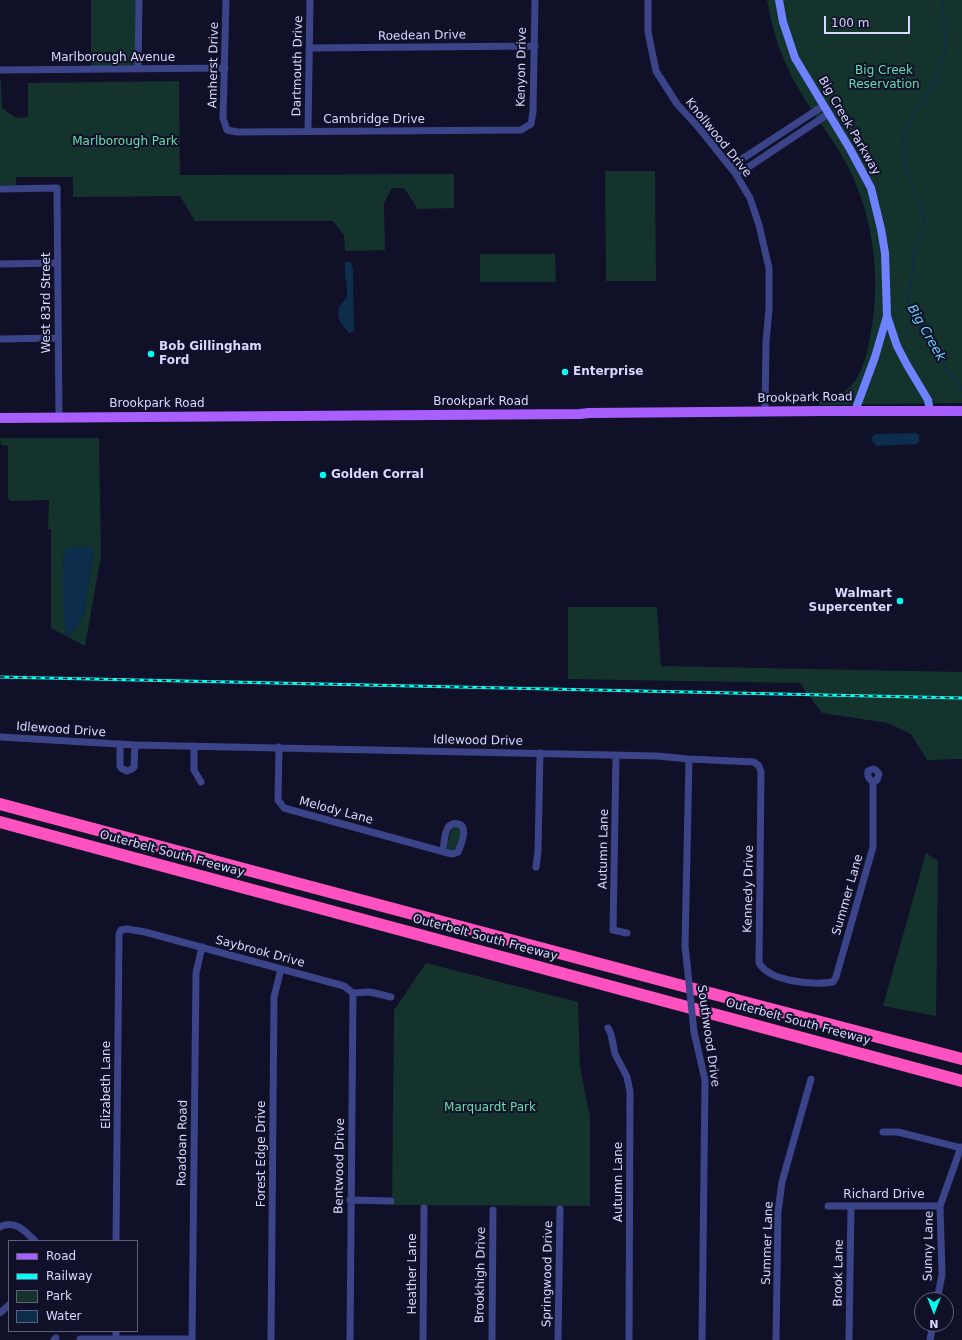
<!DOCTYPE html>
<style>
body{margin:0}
#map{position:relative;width:962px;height:1340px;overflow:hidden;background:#101029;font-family:"DejaVu Sans",sans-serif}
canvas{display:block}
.legend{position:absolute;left:8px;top:1240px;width:130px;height:92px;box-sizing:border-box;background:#101029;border:1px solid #60607f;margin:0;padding:5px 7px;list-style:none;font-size:12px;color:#d7d9ff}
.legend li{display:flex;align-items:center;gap:8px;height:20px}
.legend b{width:20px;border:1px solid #60607f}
.north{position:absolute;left:914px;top:1292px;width:40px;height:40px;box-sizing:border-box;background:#101029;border:1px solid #60607f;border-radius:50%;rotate:180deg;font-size:11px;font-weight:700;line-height:16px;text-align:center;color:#d7d9ff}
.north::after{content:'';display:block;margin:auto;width:14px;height:18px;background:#03ffef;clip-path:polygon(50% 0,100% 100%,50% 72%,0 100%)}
.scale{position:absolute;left:824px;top:16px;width:86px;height:18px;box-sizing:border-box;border:2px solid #d7d9ff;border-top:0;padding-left:5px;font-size:12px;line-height:14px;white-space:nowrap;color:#d7d9ff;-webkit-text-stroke:3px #101029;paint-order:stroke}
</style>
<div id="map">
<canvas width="962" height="1340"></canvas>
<ul class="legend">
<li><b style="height:5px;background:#a95eff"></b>Road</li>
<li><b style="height:5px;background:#03ffef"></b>Railway</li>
<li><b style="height:11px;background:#13332c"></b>Park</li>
<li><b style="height:11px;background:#0c2d4b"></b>Water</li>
</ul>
<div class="north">N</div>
<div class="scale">100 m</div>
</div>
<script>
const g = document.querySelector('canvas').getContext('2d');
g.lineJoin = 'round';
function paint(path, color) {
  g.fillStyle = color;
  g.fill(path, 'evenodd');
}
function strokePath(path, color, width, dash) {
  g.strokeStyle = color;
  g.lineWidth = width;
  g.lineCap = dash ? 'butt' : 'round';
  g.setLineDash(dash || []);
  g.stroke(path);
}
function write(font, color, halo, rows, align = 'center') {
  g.font = font + ' "DejaVu Sans",sans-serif';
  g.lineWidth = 4;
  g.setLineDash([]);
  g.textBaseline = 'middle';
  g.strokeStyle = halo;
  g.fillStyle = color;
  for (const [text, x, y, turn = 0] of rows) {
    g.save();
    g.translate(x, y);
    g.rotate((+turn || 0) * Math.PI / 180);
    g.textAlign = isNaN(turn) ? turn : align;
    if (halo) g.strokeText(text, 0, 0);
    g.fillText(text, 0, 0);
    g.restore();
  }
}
paint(new Path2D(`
 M91,0H136L135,66H91Z
 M767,0H962V403L819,405V401C850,397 862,376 868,347C882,287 876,220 847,165C833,138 813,114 798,88C782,60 772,31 767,0Z
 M0,81H1L2,108L16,118L28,117V83L179,81L180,175L454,174V208L418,209L404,188H392L384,203L385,250L345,251L344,235L333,221H195L180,196L73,197V177H16V185H0Z
 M605,171H655L656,281H606Z
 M480,254H555L556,282H480Z
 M0,438H99L101,556L85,646L51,628V529H48L49,500L11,501L8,498V446L1,445ZM93,552L84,613L76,628L70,635L66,634L64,608L63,558Z
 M568,607H657L661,666L962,672V759L927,760L911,734L888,723L822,713L800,683L568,679Z
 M455,826L462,829L459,847L454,852L448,849L447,845L452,828Z
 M926,853L938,861L936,1016L883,1006Z
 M426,963L578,1002L580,1067L590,1117V1206L392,1205L394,1010Z`), '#13332c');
paint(new Path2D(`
 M347,261L351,263L353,268L354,331L349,333L340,322L338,315L339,307L347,297V286L345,276V263Z
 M916,433L919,435V442L917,444L877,446L872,441V437L875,434Z
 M74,547H90L93,552L84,613L76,628L70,635L66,634C64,610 60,573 65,550Z`), '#0c2d4b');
strokePath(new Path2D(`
 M943,0L945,52L932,85L903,134L904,165L922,209L925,225L912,257L914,265L907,301L928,335L938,357L962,390`), '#0c2d4b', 1.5);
strokePath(new Path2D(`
 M226,0L223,118L227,130L237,132L521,130L531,124L533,112L535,0
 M648,0V32L656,71L677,104L699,128L735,173L750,198L759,225L769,268V309L766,342L765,412
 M309,48L535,46
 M138,68L139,0
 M0,70L225,68
 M308,131L310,0
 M732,168L739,161L823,106
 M735,173L744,170L828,114
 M0,189L57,188L59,418
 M0,264L58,263
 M0,339L58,338
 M0,737L135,745L657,756L689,759L754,762L759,766L761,772L759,963C770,982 813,985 833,982L836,977L873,847V782C869,779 867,777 868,771L873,769L876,770L879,774L877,780L873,782
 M120,744V766L121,768L127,771L132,769L134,767L135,745
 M194,746V770L201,782
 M279,747L278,800L284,808L448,853L453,854L458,852C461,845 469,826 458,824C455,823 451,824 449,826C444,832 444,844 443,851
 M616,755L613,930L627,933
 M536,867L538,851L540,753
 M687,964L685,946L689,759
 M608,1028L611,1034L615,1054L627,1077L630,1092L629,1340
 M694,1032L705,1080L702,1340
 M883,1132H898L962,1148
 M350,1200L391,1201
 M828,1206H940
 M0,1227C15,1219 25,1231 35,1241
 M116,1241L119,934L121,930L127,929L145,932L344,986L353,993L370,992L391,997
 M937,1300L942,1275L940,1206L961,1147
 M0,1313L9,1305
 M80,1339H192
 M54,1340L56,1338
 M116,1340V1331
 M192,1340L196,973L202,947
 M271,1340L274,997L281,969
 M350,1340L353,993
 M423,1340L424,1208
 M492,1340L493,1210
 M558,1340L560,1209
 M776,1340L778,1212L782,1182L811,1079
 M849,1340L851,1206
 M930,1340L933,1324`), '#3b4488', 7);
strokePath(new Path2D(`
 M779,0L783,22L795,58L850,149L871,188L881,229L885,253L887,316L897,346L907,365L928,400L930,411
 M855,411L875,357L887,316`), '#6e82ff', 8);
strokePath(new Path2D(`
 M0,418L580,414L589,413L825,411H962`), '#a95eff', 10);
strokePath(new Path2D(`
 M0,804L698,990L962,1059
 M0,822L962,1081`), '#ff52c1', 12);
const rail = new Path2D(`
 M0,677L962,698`);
strokePath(rail, '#03ffef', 3);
strokePath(rail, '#101029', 1.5, [4.5]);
strokePath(new Path2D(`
 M687,964L694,1032`), '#3b4488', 7);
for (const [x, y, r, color] of [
 [151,354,4,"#03ffef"],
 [565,372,4,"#03ffef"],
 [323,475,4,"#03ffef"],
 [900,601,4,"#03ffef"]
]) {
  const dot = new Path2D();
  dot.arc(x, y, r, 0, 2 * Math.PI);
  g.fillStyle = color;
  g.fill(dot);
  strokePath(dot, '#101029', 1.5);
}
write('12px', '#d7d9ff', '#101029', [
 ["Roedean Drive",422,36,-1],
 ["Marlborough Avenue",113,58],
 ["Amherst Drive",214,65,-89],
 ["Dartmouth Drive",298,66,-89],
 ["Kenyon Drive",522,67,-89],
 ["Cambridge Drive",374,120],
 ["Big Creek Parkway",849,126,60],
 ["Knollwood Drive",718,138,51],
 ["West 83rd Street",47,303,-90],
 ["Brookpark Road",805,398,-1],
 ["Brookpark Road",481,402],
 ["Brookpark Road",157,404],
 ["Idlewood Drive",61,730,4],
 ["Idlewood Drive",478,741,1],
 ["Melody Lane",336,811,15],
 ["Autumn Lane",604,849,-89],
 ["Outerbelt South Freeway",172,854,15],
 ["Kennedy Drive",749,889,-89],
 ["Summer Lane",848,895,-74],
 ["Outerbelt South Freeway",485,938,15],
 ["Saybrook Drive",260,952,15],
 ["Outerbelt South Freeway",798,1022,15],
 ["Southwood Drive",708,1036,82],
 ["Elizabeth Lane",107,1085,-90],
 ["Roadoan Road",183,1143,-89],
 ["Forest Edge Drive",262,1154,-90],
 ["Bentwood Drive",340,1166,-89],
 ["Autumn Lane",619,1182,-90],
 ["Richard Drive",884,1195],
 ["Summer Lane",768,1243,-88],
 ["Sunny Lane",929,1246,-89],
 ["Brook Lane",839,1273,-89],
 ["Heather Lane",413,1274,-90],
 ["Springwood Drive",548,1274,-89],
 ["Brookhigh Drive",481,1275,-89]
]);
write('12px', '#61e1ac', '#101029', [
 ["Big Creek",884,71],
 ["Reservation",884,85],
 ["Marlborough Park",125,142],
 ["Marquardt Park",490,1108]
]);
write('bold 12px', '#d7d9ff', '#101029', [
 ["Bob Gillingham",159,347],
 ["Ford",159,361],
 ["Enterprise",573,372],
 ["Golden Corral",331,475],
 ["Walmart",892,594,"right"],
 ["Supercenter",892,608,"right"]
], 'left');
write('italic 13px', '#65d1ff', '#101029', [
 ["Big Creek",926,333,60]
]);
</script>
